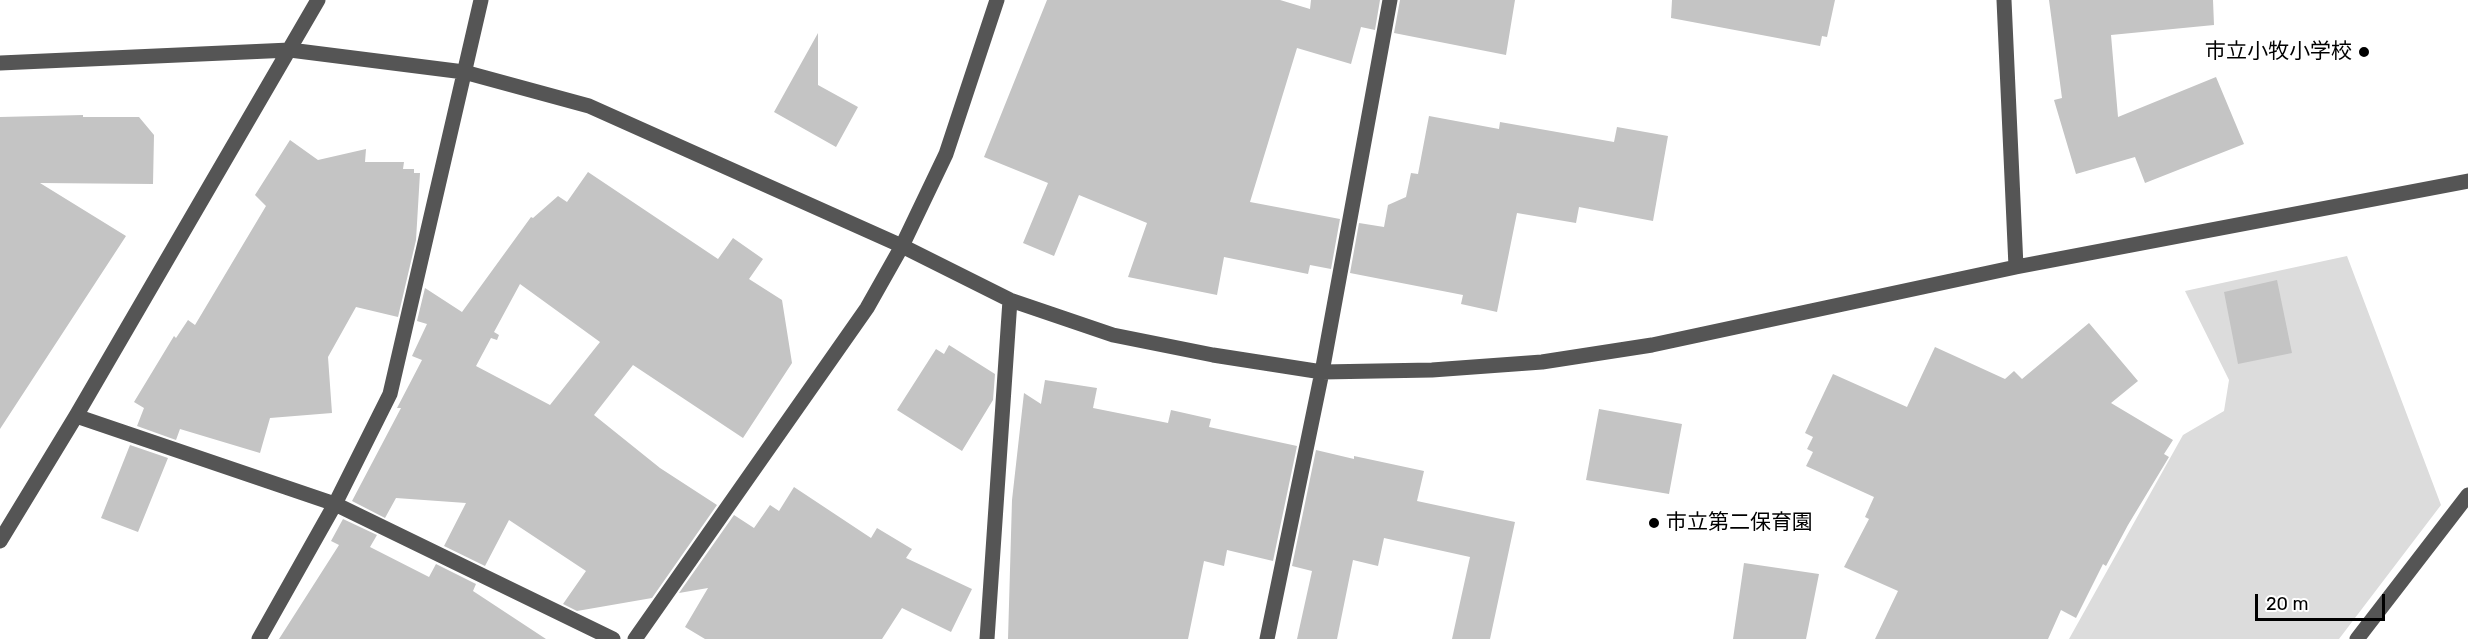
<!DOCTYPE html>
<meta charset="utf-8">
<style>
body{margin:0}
#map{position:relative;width:2468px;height:639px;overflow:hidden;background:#fff;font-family:Rubik,sans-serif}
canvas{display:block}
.scale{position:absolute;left:2255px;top:594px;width:130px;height:27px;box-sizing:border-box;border:3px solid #000;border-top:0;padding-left:8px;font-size:18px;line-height:21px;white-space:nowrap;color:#000;-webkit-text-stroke:4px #fff;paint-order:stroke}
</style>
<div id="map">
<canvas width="2468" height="639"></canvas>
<div class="scale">20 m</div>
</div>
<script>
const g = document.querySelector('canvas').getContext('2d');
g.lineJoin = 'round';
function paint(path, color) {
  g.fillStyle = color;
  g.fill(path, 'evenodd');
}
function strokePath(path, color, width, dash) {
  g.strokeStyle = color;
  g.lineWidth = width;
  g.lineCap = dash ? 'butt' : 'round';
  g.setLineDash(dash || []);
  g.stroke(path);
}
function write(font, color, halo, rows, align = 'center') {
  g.font = font + ' Rubik,"Noto Sans JP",sans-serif';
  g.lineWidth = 6;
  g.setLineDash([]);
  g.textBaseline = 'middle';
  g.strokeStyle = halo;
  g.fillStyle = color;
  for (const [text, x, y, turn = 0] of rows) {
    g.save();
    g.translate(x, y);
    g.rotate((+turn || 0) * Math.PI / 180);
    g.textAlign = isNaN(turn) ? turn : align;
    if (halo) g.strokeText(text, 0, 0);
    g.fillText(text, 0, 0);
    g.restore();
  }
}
paint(new Path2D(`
 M2347,256L2441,505L2339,639H2069L2183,435L2224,411L2229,380L2185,291Z`), '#dcdcdc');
paint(new Path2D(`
 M1047,0H1280L1310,9L1311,0H1380L1375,30L1361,27L1351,64L1297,48L1250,202L1340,219L1331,269L1310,265L1308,274L1224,257L1217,295L1128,277L1147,223L1079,195L1054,256L1023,243L1048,183L984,157Z
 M1400,0H1515L1506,55L1394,33Z
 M1672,0H1835L1827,37L1822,36L1820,46L1671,18Z
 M2049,0H2213L2214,25L2111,35L2118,117L2216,77L2244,144L2145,183L2135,157L2076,174L2054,100L2062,98Z
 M818,33V85L858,107L836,147L774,112Z
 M83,115V117H139L154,135L153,184L40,183L126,236L0,429V117Z
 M1429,116L1499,129L1500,122L1614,142L1617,127L1668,136L1653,221L1579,207L1576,223L1517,213L1497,312L1461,304L1463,295L1350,273L1359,223L1384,227L1388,205L1406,197L1411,173L1418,174Z
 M290,140L318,160L366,149L365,162H404L403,169H414V173H420L416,240L398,317L356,307L328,357L332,413L270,418L260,453L180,429L176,440L137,426L144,408L134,402L174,336L176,338L188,320L195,325L266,206L255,195Z
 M588,172L718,259L733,238L763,259L749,279L782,300L792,363L743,438L633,365L594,415L660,468L717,505L652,598L577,611L563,604L586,571L509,520L485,566L444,546L466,503L396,498L385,518L352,501L401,408H397L422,360L412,356L427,324L417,321L425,288L462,312L531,217L533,218L558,196L567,202ZM520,284L600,342L550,405L476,366L491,338L497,340L499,335L494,332Z
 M2277,280L2292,353L2238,364L2224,292Z
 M2089,323L2138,381L2111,403L2173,440L2164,454L2169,457L2128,525L2106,566L2103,564L2076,618L2061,610L2048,639H1875L1898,591L1844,567L1869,519L1865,517L1874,497L1806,466L1813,452L1807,449L1813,437L1805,433L1833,374L1907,407L1935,347L2005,379L2014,371L2022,379Z
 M949,345L995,374L993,400L962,451L897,410L936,349L944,354Z
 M1045,380L1097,388L1093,408L1168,423L1171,410L1211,419L1209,427L1297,446L1273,561L1227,550L1224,566L1204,561L1188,639H1008L1012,500L1024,393L1041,404Z
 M1599,409L1682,424L1669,494L1586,480Z
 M130,445L168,458L138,532L101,518Z
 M1316,450L1354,459V456L1424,471L1417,501L1515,522L1490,639H1452L1470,557L1384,538L1378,566L1353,560L1337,639H1297L1312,571L1292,566Z
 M794,487L871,538L877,528L912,549L906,558L972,589L951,632L902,608L882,639H705L685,627L708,588L679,593L734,515L754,528L770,505L779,511Z
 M343,519L377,535L370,547L429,577L436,564L476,584L473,591L546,639H279L339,545L331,541Z
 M1744,563L1819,574L1806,639H1733Z`), '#c4c4c4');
strokePath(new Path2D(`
 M2004,0L2016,267
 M0,63L290,50L464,72L589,106L902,246L1010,300L1113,335L1213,355L1322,372L1432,370L1542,362L1652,345L2016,267L2468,181
 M76,416L335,504L613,639
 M0,541L76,416L318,0
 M259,639L335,504L390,394L481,0
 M635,639L867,308L902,246L946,154L997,0
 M987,639L1010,300
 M1267,639L1322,372L1390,0
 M2357,639L2468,495`), '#555', 15);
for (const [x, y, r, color] of [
 [2364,52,6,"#000"],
 [1654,523,6,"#000"]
]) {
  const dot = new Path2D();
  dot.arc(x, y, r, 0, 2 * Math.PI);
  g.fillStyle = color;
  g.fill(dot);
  strokePath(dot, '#fff', 2);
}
write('21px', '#000', '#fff', [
 ["市立小牧小学校",2352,52],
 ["市立第二保育園",1666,523,"left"]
], 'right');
</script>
